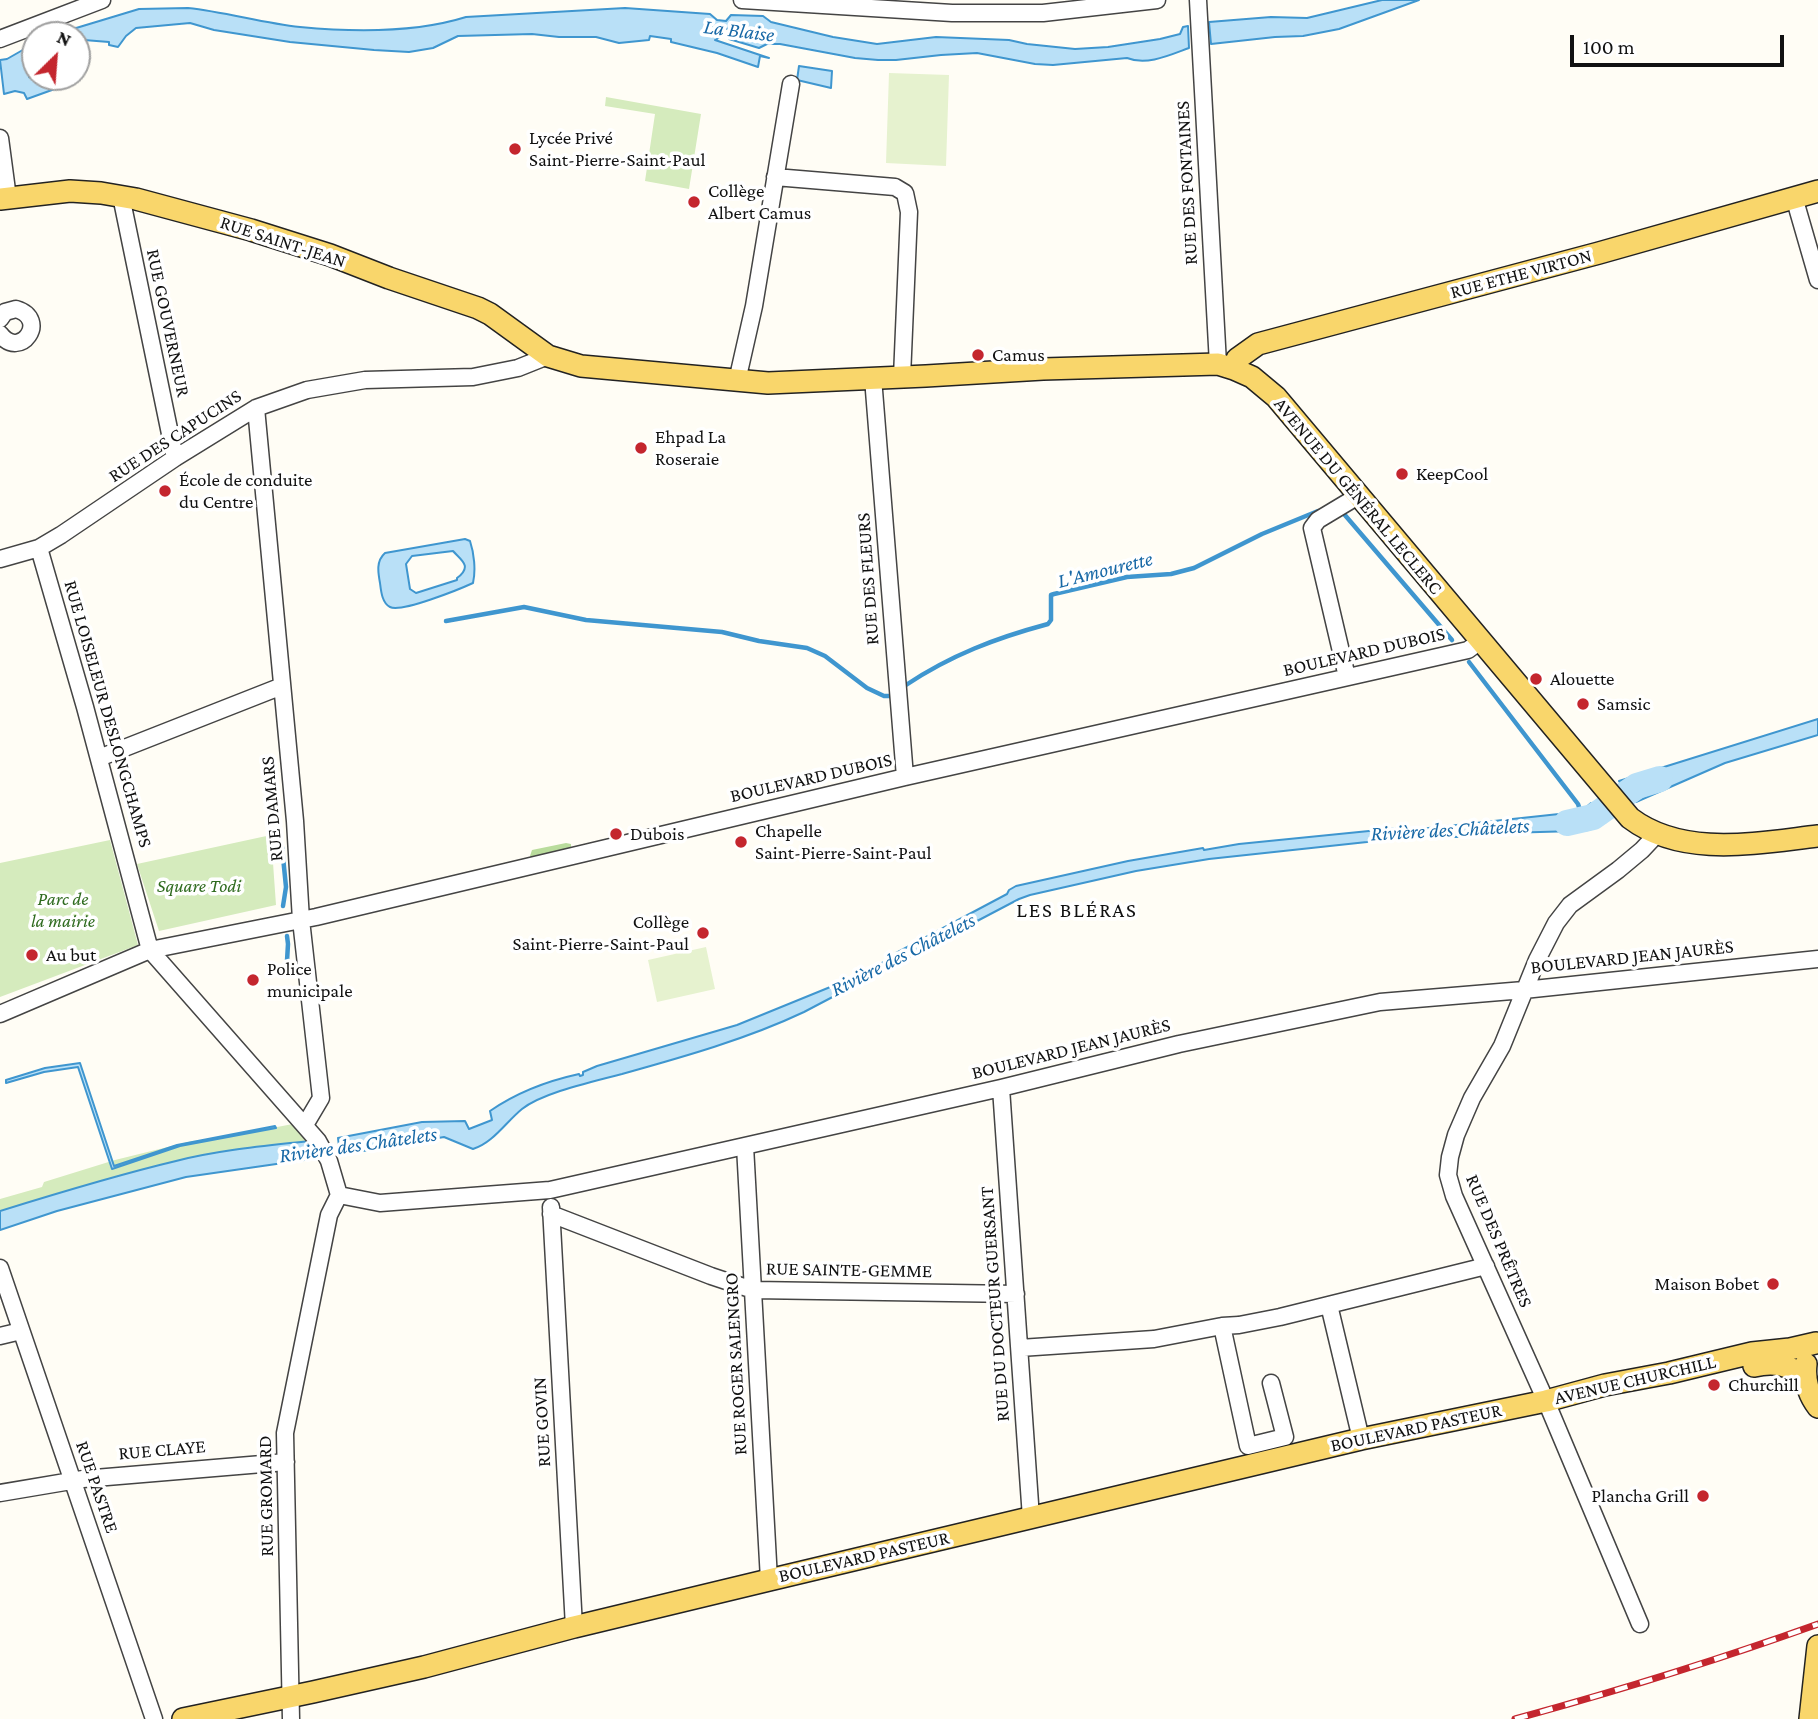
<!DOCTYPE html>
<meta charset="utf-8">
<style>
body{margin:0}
#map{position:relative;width:1818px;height:1719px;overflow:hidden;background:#fffdf5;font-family:"Crimson Pro",serif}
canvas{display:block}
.north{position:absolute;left:21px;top:21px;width:70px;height:70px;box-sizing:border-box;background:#fff;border:2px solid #a0a0a0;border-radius:50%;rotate:25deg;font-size:19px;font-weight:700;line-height:28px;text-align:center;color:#111}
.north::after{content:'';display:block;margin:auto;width:24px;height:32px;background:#c4262e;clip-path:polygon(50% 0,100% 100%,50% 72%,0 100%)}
.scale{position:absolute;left:1570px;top:35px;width:214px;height:32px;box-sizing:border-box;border:4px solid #111;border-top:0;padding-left:9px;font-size:21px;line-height:24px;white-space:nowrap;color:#111;-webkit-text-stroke:5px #fff;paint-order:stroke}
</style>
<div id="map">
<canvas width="1818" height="1719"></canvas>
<div class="north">N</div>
<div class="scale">100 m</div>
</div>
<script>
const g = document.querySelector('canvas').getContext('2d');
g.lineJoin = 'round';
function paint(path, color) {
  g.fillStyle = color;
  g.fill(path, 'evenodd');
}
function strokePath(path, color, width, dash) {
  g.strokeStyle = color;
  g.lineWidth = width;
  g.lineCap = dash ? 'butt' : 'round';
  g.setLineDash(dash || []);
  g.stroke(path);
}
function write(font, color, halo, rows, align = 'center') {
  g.font = font + ' "Crimson Pro",serif';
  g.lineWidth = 7;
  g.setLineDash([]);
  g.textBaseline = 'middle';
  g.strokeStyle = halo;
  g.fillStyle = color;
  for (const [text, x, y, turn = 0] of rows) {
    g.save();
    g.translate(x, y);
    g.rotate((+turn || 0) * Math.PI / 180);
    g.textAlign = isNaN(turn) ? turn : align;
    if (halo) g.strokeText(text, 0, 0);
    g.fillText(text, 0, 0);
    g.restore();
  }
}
paint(new Path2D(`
 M606,97L701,114L689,189L645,181L655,114L605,106Z
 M271,835L276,905L159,931L137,864Z
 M110,840L138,945L0,997V863Z
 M298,1123L318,1148L223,1157L0,1218V1199L42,1187L44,1182L115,1160L192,1141L215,1139Z`), '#d5ebbd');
paint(new Path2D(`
 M566,843L571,844V851L531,858L530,856L532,850Z`), '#b9dc9c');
paint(new Path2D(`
 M889,73L949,75L946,166L886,163Z
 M706,947L715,989L657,1002L648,960Z`), '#e6f2cf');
const water = new Path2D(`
 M1382,0H1419L1339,29L1303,36L1275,37L1211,44L1209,22L1271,17L1307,18Z
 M188,8C226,12 262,23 300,27C353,32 415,33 466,17L625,8L710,14L717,20L726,21L731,15L763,16L771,22L833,37L877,44L936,37L1009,40L1027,44L1075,49L1108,47L1160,39L1180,34L1183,27L1188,26L1189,48C1170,55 1147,66 1127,58L1053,65L1035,64L977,53L941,55L896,60H878L855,58L780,44H767L759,48L729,39L728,29L724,28V35L715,40L769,58L760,56L758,67L717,53L671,42V39L650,36L649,40L619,43L596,37H559L532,34L458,36L433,48L409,52L374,50L290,42L214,30L190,23L136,28L126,36L118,47L109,45V42L84,40L77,43V35H53L139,9Z
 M35,43V67L29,77L48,79L62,78L63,86L27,99L24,93L15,91L4,94L0,60L7,59Z
 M799,66L832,71L831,88L797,80Z
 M465,539L470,541C474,553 476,570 473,583C460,589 401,613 390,607C382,603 381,591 380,583C378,572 376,561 385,553ZM453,551C461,560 473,566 457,578V580L416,593L410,589L406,564L412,556Z
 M1818,719V735L1725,763L1636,802L1619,781Z
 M1591,803L1606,822L1589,830L1576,831L1504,833L1472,837H1397L1367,842L1209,859L1136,871L1030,895L1019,899L804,1012C747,1039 683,1057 622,1074C602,1079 581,1084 560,1091C548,1095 532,1101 522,1109C506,1122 493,1143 473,1149L444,1137L340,1155L338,1138L422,1122L465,1121L469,1129L492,1120L490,1111C516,1093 547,1081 579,1074L580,1076L583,1075V1072L597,1066L737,1025L845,981L892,958L896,955V953L1007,894L1009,890L1016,886L1128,861L1203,848L1204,850L1239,844L1399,828L1410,830L1559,814L1574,812L1581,808L1584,809Z
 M80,1063L114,1166L177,1145L275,1126L276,1128L180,1146L112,1169L78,1067L44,1072L6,1083V1080L45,1068Z
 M309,1141L318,1158L186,1177L57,1211L0,1230V1211C58,1193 117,1175 176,1161C219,1150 265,1146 309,1141Z`);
paint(water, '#b9e0f7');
strokePath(water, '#3f96cf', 2);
strokePath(new Path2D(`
 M1344,514L1452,640
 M446,621L524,607L586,620L722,632L759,641L807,648L825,656L867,688L884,696H891
 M1469,662L1578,804L1581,813
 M906,685C951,655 996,638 1048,624L1051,620V595L1054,594L1127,577L1171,574L1194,568L1262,534L1318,511
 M282,847L286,887L283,906
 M287,961L288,944L287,936`), '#3f96cf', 4.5);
strokePath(new Path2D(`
 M1567,823L1593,817L1637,786L1660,779`), '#b9e0f7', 26);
const minor = new Path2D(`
 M742,0L952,13H1043L1157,0
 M1198,0L1218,364
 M0,39L102,0
 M0,138L8,198
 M775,177L895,187L905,193L909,212L902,377
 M121,196L175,458
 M1794,197L1818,280
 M0,319L5,312L16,309C50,319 20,361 0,334
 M873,378L905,777
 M737,381L754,306L791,84
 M256,408L295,821L301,920L321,1098L305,1125
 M39,548L85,707L150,950L318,1141L329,1161L339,1195
 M0,559L39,548L61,535L175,458L256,408L307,390L365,380L473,377L518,368L548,356
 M1347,677L1312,528L1318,520L1358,496
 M99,758L282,686
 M0,1014L150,950L316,917L905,777L1468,650L1480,641
 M1001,1088L1031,1518
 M745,1146L769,1580
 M339,1195L380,1203L550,1190L1001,1088L1179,1044L1380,1002L1524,990L1818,959
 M551,1207L574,1627
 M551,1214L711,1276L753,1290L1016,1294
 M0,1268L154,1719
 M1329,1305L1361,1439
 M1222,1326L1248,1446L1285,1437L1271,1383
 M0,1336L21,1331
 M1020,1348L1154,1339L1222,1326L1239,1325L1280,1317L1486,1266
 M0,1493L83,1479L286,1462
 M1640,1624L1546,1401L1454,1196L1448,1175L1450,1157L1456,1135L1472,1098L1502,1046L1537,960L1556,923L1570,905L1618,870L1642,850L1657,834
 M291,1719L285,1433L329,1215L339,1195`);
const major = new Path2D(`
 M0,199L70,191L101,193L136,199L251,230L330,255L389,278L478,308L490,314L548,356L581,366L768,383L926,376L1043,369L1218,364L1234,369L1252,377L1276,397L1630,818C1683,858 1756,843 1818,836
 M1234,369L1237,359L1258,344L1599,253L1818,191
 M1806,1364C1804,1381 1808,1394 1818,1407
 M1754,1366C1775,1361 1788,1365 1806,1377
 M183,1719L313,1692L424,1667L574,1627L769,1580L1361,1439L1546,1401L1605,1385L1669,1373L1752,1353L1790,1349L1816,1343
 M1810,1719L1818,1646`);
strokePath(minor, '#444', 19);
strokePath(major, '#222', 24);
strokePath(minor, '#fff', 16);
strokePath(major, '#f9d66b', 21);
const rail = new Path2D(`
 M1515,1719C1617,1691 1718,1660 1818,1624`);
strokePath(rail, '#c4262e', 7);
strokePath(rail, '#fff', 4.5, [13]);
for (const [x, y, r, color] of [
 [515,149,7,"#c4262e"],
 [694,202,7,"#c4262e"],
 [978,355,7,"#c4262e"],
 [641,448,7,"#c4262e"],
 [1402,474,7,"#c4262e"],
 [165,491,7,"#c4262e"],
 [1536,679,7,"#c4262e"],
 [1583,704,7,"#c4262e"],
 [616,834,7,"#c4262e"],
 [741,842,7,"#c4262e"],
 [703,933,7,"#c4262e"],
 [32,955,7,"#c4262e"],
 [253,980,7,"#c4262e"],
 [1773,1284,7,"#c4262e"],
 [1714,1385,7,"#c4262e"],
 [1703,1496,7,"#c4262e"]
]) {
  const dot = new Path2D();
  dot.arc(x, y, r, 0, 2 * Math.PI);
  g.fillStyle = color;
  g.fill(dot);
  strokePath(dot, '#fff', 2.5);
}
write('19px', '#111', '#fff', [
 ["Lycée Privé",529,138],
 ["Saint-Pierre-Saint-Paul",529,160],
 ["Collège",708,191],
 ["Albert Camus",708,213],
 ["Camus",992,355],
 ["Ehpad La",655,437],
 ["Roseraie",655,459],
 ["KeepCool",1416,474],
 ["École de conduite",179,480],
 ["du Centre",179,502],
 ["Alouette",1550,679],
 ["Samsic",1597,704],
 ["Chapelle",755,831],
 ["Saint-Pierre-Saint-Paul",755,853],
 ["Dubois",630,834],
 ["Collège",689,922,"right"],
 ["Saint-Pierre-Saint-Paul",689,944,"right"],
 ["Au but",46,955],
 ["Police",267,969],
 ["municipale",267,991],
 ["Maison Bobet",1759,1284,"right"],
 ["Churchill",1728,1385],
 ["Plancha Grill",1689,1496,"right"]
], 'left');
write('19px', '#111', '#fff', [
 ["RUE DES FONTAINES",1187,183,-93],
 ["RUE SAINT-JEAN",283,242,18],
 ["RUE ETHE VIRTON",1521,274,-15],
 ["RUE GOUVERNEUR",168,323,78],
 ["RUE DES CAPUCINS",175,436,-33],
 ["AVENUE DU GÉNÉRAL LECLERC",1358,496,50],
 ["RUE DES FLEURS",868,579,-94],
 ["BOULEVARD DUBOIS",1364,652,-13],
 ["RUE LOISELEUR DESLONGCHAMPS",108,714,74],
 ["BOULEVARD DUBOIS",811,778,-13],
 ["RUE DAMARS",272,809,-95],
 ["BOULEVARD JEAN JAURÈS",1632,957,-6],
 ["BOULEVARD JEAN JAURÈS",1071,1049,-14],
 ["RUE DES PRÊTRES",1499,1241,67],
 ["RUE SAINTE-GEMME",849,1270,1],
 ["RUE DU DOCTEUR GUERSANT",995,1304,-94],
 ["RUE ROGER SALENGRO",736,1364,-93],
 ["AVENUE CHURCHILL",1635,1380,-13],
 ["RUE GOVIN",542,1422,-93],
 ["BOULEVARD PASTEUR",1416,1428,-12],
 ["RUE CLAYE",162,1450,-5],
 ["RUE PASTRE",97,1487,71],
 ["RUE GROMARD",266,1496,-91],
 ["BOULEVARD PASTEUR",864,1557,-13]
]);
write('italic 19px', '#2f6b1f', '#fff', [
 ["Square Todi",199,886],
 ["Parc de",63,899],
 ["la mairie",63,921]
]);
write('italic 21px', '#1768a6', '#fff', [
 ["La Blaise",739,31,7],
 ["L'Amourette",1105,570,-14],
 ["Rivière des Châtelets",1450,830,-3],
 ["Rivière des Châtelets",903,955,-27],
 ["Rivière des Châtelets",358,1145,-8]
]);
g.letterSpacing = '2px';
write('21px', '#111', '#fff', [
 ["LES BLÉRAS",1077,911]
]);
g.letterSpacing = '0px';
</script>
